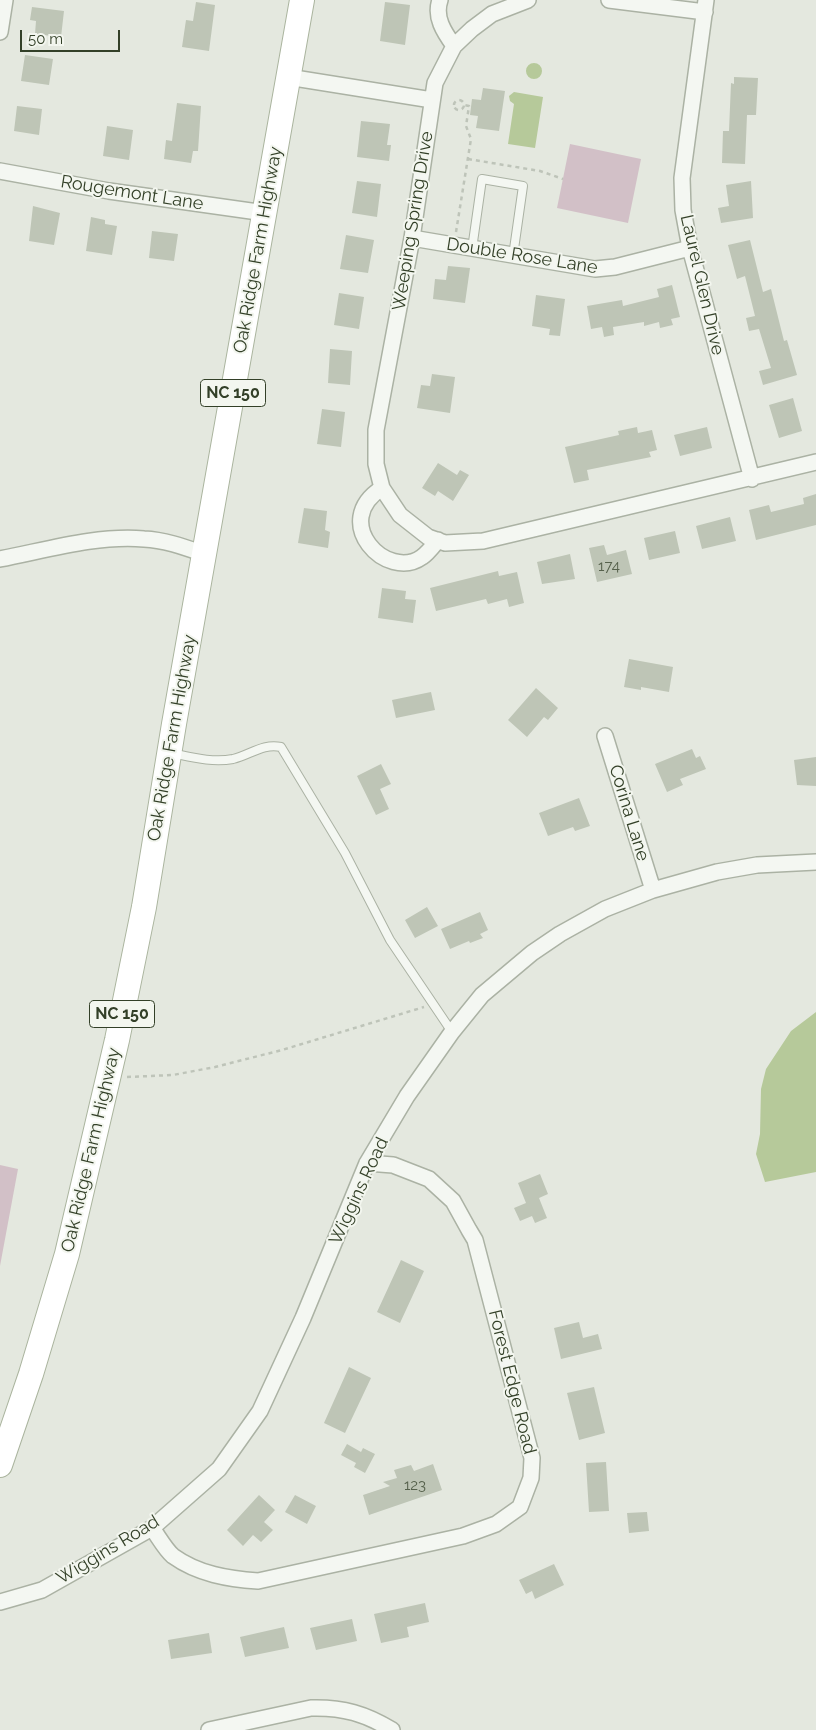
<!DOCTYPE html>
<style>
body{margin:0}
#map{position:relative;width:816px;height:1730px;overflow:hidden;background:#e4e8df;font-family:Raleway,sans-serif}
canvas{display:block}
.scale{position:absolute;left:20px;top:30px;width:100px;height:22px;box-sizing:border-box;border:2px solid #334028;border-top:0;padding-left:6px;font-size:15px;line-height:18px;white-space:nowrap;color:#334028;-webkit-text-stroke:4px #f3f6ef;paint-order:stroke}
</style>
<div id="map">
<canvas width="816" height="1730"></canvas>
<div class="scale">50 m</div>
</div>
<script>
const g = document.querySelector('canvas').getContext('2d');
g.lineJoin = 'round';
function paint(path, color) {
  g.fillStyle = color;
  g.fill(path, 'evenodd');
}
function strokePath(path, color, width, dash) {
  g.strokeStyle = color;
  g.lineWidth = width;
  g.lineCap = dash ? 'butt' : 'round';
  g.setLineDash(dash || []);
  g.stroke(path);
}
function write(font, color, halo, rows, align = 'center') {
  g.font = font + ' Raleway,sans-serif';
  g.lineWidth = 4;
  g.setLineDash([]);
  g.textBaseline = 'middle';
  g.strokeStyle = halo;
  g.fillStyle = color;
  for (const [text, x, y, turn = 0] of rows) {
    g.save();
    g.translate(x, y);
    g.rotate((+turn || 0) * Math.PI / 180);
    g.textAlign = isNaN(turn) ? turn : align;
    if (halo) g.strokeText(text, 0, 0);
    g.fillText(text, 0, 0);
    g.restore();
  }
}
paint(new Path2D(`
 M570,144L641,159L628,223L557,208Z
 M0,1165L18,1169L0,1266Z`), '#d2c0c7');
paint(new Path2D(`
 M526 71a8 8 0 1 1 16 0a8 8 0 1 1-16 0Z
 M514,92L543,97L535,148L508,144L514,104L510,101L509,96Z
 M816,1012V1172L765,1182L756,1154L760,1134L761,1089L766,1069L791,1031Z`), '#b6c99a');
paint(new Path2D(`
 M196,2L215,5L209,51L182,47L186,20L193,21Z
 M385,2L410,5L405,45L380,41Z
 M32,7L64,11L61,37L35,34L36,21L30,20Z
 M25,55L53,59L49,85L21,81Z
 M734,77L758,78L756,115H747L745,164L722,163L723,131H729L731,83L734,84Z
 M483,88L505,91L499,131L476,128L478,116L470,115L472,99L481,100Z
 M177,103L201,106L198,151H193L191,163L164,159L166,140L172,141Z
 M17,106L42,109L39,135L14,131Z
 M361,121L390,124L387,145H391L389,161L357,157Z
 M107,126L133,130L129,160L103,156Z
 M357,181L381,184L377,217L352,213Z
 M751,181L753,218L721,223L718,208L729,206L726,185Z
 M33,206L60,213L54,245L29,241Z
 M91,217L105,220V224L117,226L112,255L86,251Z
 M152,231L178,234L174,261L149,258Z
 M346,235L374,240L368,273L340,269Z
 M750,240L763,292L771,289L784,341L787,340L797,375L763,385L759,371L771,368L759,329L749,331L746,318L755,316L745,276L737,279L728,245Z
 M448,266L470,268L465,303L433,299L435,279L446,280Z
 M672,285L680,317L671,319L673,325L660,328L659,322L644,326V322L613,327L614,335L604,337L602,327L591,329L587,306L622,300L623,306L659,297L657,289Z
 M339,293L364,297L359,329L334,325Z
 M536,295L565,299L560,336L549,335L550,329L532,326Z
 M330,349L352,351L350,385L328,383Z
 M432,374L455,377L450,413L417,408L421,385L430,386Z
 M793,398L802,431L779,438L769,405Z
 M322,409L345,412L341,447L317,444Z
 M637,427L638,433L652,430L657,450L649,452L651,457L587,470L589,480L574,483L565,447L619,435L618,431Z
 M707,427L712,448L680,456L674,435Z
 M438,463L457,475L460,470L469,475L453,501L438,491L435,496L422,488Z
 M816,494V525L756,540L749,510L769,505L771,512L804,504L803,498Z
 M304,508L327,511L325,530L330,532L328,548L298,543Z
 M730,517L736,541L702,549L696,526Z
 M675,531L680,553L649,560L644,538Z
 M604,545L607,555L626,550L632,574L597,582L589,548Z
 M570,554L575,579L542,584L537,562Z
 M498,571L499,576L517,572L524,603L509,607L507,599L488,604L486,599L436,611L430,588Z
 M382,588L406,591L405,599L416,600L413,623L378,618Z
 M629,659L673,667L669,692L641,687V690L624,687Z
 M536,688L558,708L548,720L544,717L527,737L508,720Z
 M431,692L435,710L396,718L392,700Z
 M692,749L696,758L700,756L706,769L680,779L683,785L667,792L655,764Z
 M816,757V786L797,785L794,760Z
 M381,764L391,784L380,789L389,809L376,815L357,776Z
 M579,798L590,826L575,831L573,827L548,836L539,813Z
 M427,907L438,926L415,938L405,920Z
 M480,912L488,930L480,934L483,938L470,943L469,941L450,949L441,929Z
 M540,1174L548,1194L539,1198L547,1218L535,1223L532,1216L520,1221L514,1208L526,1203L518,1183Z
 M401,1260L424,1271L400,1323L377,1312Z
 M579,1322L583,1338L598,1334L602,1349L561,1359L554,1328Z
 M349,1367L371,1378L345,1433L324,1423Z
 M594,1387L605,1433L579,1440L567,1393Z
 M347,1444L361,1452L363,1448L375,1454L365,1473L354,1467L356,1463L341,1455Z
 M606,1462L609,1511L589,1512L586,1463Z
 M433,1464L442,1490L369,1515L363,1495L390,1486L383,1482L397,1478L394,1470L411,1465L414,1471Z
 M259,1495L275,1510L264,1522L273,1530L261,1542L253,1535L243,1546L227,1530Z
 M295,1495L316,1506L307,1524L285,1512Z
 M647,1512L649,1531L629,1533L627,1513Z
 M554,1564L564,1585L535,1599L532,1591L526,1594L519,1580Z
 M425,1603L429,1622L407,1627L409,1637L381,1643L374,1614Z
 M352,1619L357,1641L316,1650L310,1628Z
 M284,1627L289,1648L245,1657L240,1637Z
 M209,1633L212,1653L171,1659L168,1640Z`), '#bec5b6');
const service = new Path2D(`
 M472,249L482,179L523,186L513,256
 M171,753C191,757 212,763 233,759C250,755 263,743 281,747L345,853L390,940L452,1032`);
const minor = new Path2D(`
 M440,0C434,17 444,32 454,46
 M528,0L492,14L472,29L454,46L435,83L412,238L376,430V464L382,488L400,515L428,537L445,543L483,541L816,462
 M609,0L705,12
 M706,0L682,178L683,210L690,248L752,479
 M0,32L5,0
 M288,77L432,100
 M0,171L109,191L265,213
 M412,238L595,269L615,267L690,248
 M382,488C329,522 387,582 422,557C428,553 433,546 438,540
 M0,559C47,550 96,535 144,539C165,540 184,547 204,554
 M605,736L653,890
 M152,1528C158,1536 165,1549 173,1556C198,1574 228,1579 258,1581L463,1536L496,1524L520,1507L531,1478L532,1458L475,1240L469,1230L453,1201L429,1179L393,1165L367,1163
 M0,1602L42,1590L152,1528L219,1469L260,1411L303,1318L367,1163L407,1096L452,1032L482,995L532,953L560,934L605,909L653,890L717,872L757,865L816,862
 M209,1730L311,1708C343,1707 366,1714 392,1730`);
const primary = new Path2D(`
 M0,1465L31,1374L67,1254L117,1040L144,907L174,724L302,0`);
strokePath(service, '#abb2a4', 10);
strokePath(minor, '#abb2a4', 18);
strokePath(primary, '#aab49e', 26);
strokePath(new Path2D(`
 M454 105a5 5 0 1 1 10 0a5 5 0 1 1-10 0Z
 M468,159L540,171L563,179
 M456,232L471,139L466,126L469,106L464,105
 M127,1077L173,1075L215,1067L282,1050L424,1007`), '#bec4b9', 2.5, [4, 4]);
strokePath(service, '#f4f7f2', 8);
strokePath(minor, '#f4f7f2', 15);
strokePath(primary, '#fff', 24);
write('15px', '#56614c', null, [
 ["174",609,566],
 ["123",415,1485]
]);
for (const [x, y, w] of [
 [233,393,65],
 [122,1014,65]
]) {
  const box = new Path2D();
  box.roundRect(x - w / 2, y - 13.5, w, 27, 4);
  g.fillStyle = '#f3f6ef';
  g.fill(box);
  strokePath(box, '#334028', 1);
}
write('bold 16px', '#334028', null, [
 ["NC 150",233,393],
 ["NC 150",122,1014]
]);
write('18px', '#334028', '#f3f6ef', [
 ["Rougemont Lane",132,193,9],
 ["Weeping Spring Drive",413,221,-81],
 ["Oak Ridge Farm Highway",258,250,-80],
 ["Double Rose Lane",522,256,9],
 ["Laurel Glen Drive",702,285,77],
 ["Oak Ridge Farm Highway",172,738,-80],
 ["Corina Lane",629,813,73],
 ["Oak Ridge Farm Highway",91,1150,-77],
 ["Wiggins Road",359,1191,-65],
 ["Forest Edge Road",512,1382,76],
 ["Wiggins Road",108,1550,-31]
]);
</script>
